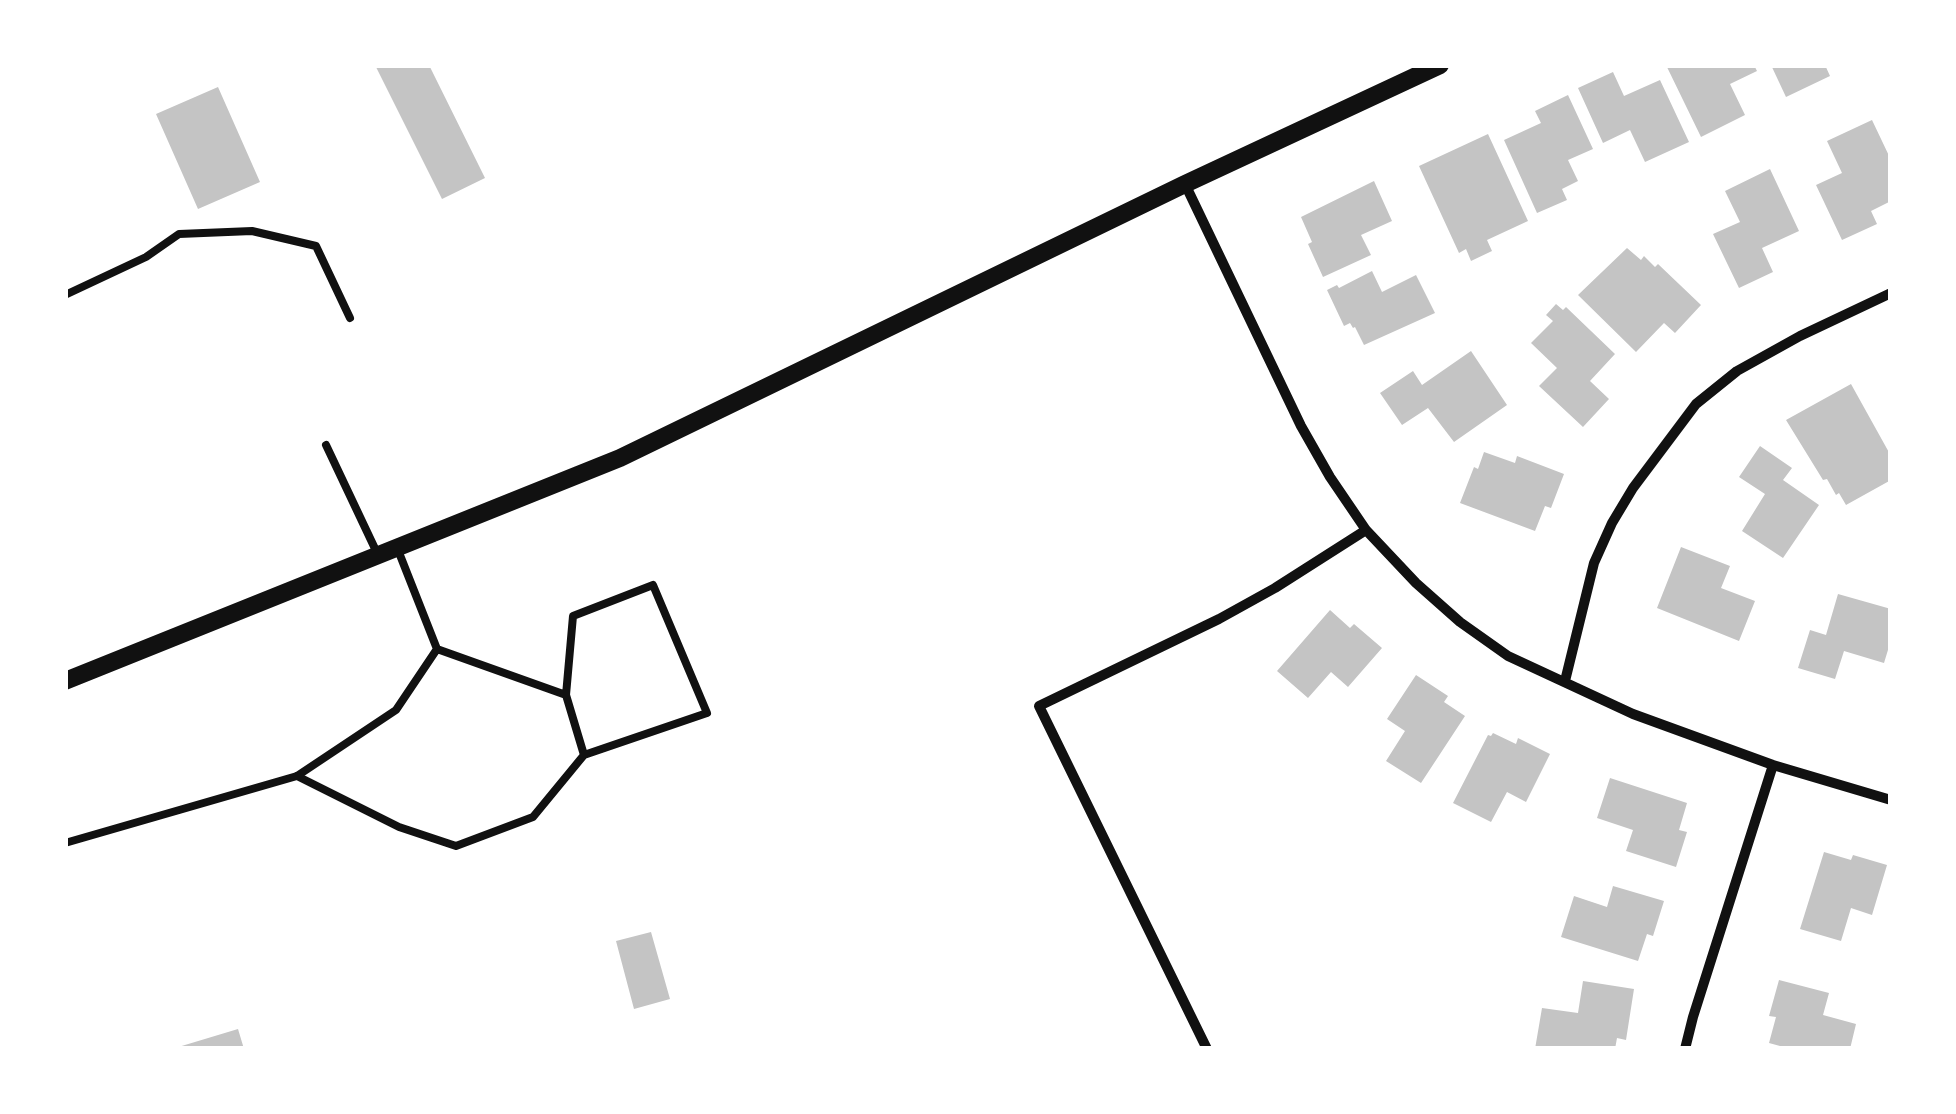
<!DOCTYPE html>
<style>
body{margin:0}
#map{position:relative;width:1956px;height:1114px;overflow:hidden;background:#fff;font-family:"Alegreya Sans",sans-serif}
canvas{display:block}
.frame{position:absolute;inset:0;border:68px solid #fff;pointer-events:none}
</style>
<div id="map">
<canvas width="1956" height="1114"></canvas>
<div class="frame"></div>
</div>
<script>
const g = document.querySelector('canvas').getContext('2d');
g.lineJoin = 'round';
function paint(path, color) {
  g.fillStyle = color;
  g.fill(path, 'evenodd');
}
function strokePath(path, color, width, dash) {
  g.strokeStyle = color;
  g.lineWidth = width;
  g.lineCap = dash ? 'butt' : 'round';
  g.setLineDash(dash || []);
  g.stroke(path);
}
paint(new Path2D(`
 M375,65H429L485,178L442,199Z
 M1666,65H1754L1757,71L1730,84L1745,115L1701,137Z
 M1771,65H1825L1830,76L1786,97Z
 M1613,72L1624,96L1660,80L1689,142L1645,162L1630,130L1603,143L1578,88Z
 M218,87L260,182L198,209L156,114Z
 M1568,95L1593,149L1568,160L1578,181L1562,189L1567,200L1537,213L1504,140L1541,123L1535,111Z
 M1872,120L1891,160V201L1871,211L1877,224L1842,240L1816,185L1842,173L1827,141Z
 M1488,134L1528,221L1487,240L1492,251L1471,261L1466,249L1459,253L1419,166Z
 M1770,169L1799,231L1762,248L1773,272L1739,288L1713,234L1740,222L1725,191Z
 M1374,181L1392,221L1361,235L1371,255L1323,277L1308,244L1312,242L1301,217Z
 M1627,248L1641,260L1644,256L1655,267L1658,264L1701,305L1675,333L1664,323L1636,352L1578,295Z
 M1372,271L1382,292L1416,275L1435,313L1364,345L1355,327L1353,328L1350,323L1344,326L1327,290L1337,285L1339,288Z
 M1556,304L1563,310L1566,307L1615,354L1590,381L1609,399L1583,427L1539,386L1557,368L1531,343L1553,321L1546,315Z
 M1471,351L1507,405L1454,442L1428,408L1402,425L1380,393L1413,371L1422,385Z
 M1851,384L1891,456V480L1846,505L1839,493L1836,495L1827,479L1823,480L1786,420Z
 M1760,446L1792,468L1783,480L1819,505L1783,558L1742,531L1765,494L1739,477Z
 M1484,452L1515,463L1517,456L1564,474L1551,508L1545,506L1535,531L1460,503L1474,467L1478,469Z
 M1681,547L1730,566L1721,588L1755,601L1739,641L1657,608Z
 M1838,594L1891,609V640L1884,663L1844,651L1835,679L1798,668L1810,630L1826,635Z
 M1330,610L1350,628L1354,624L1382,648L1348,687L1331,672L1308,698L1277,671Z
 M1416,675L1448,696L1444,702L1465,716L1421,783L1386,761L1405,731L1387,719Z
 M1493,733L1516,744L1518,738L1550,754L1526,802L1507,792L1491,822L1453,803L1488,735L1491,736Z
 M1610,778L1687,803L1679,830L1687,832L1676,867L1626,851L1633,830L1597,818Z
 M1824,852L1851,860L1853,855L1887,865L1872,915L1851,908L1841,941L1800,929Z
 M1613,886L1664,901L1653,936L1647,934L1638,961L1561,937L1574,896L1607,907Z
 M651,932L670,999L634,1009L616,941Z
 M1779,980L1829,993L1823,1015L1856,1024L1850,1049H1791L1769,1043L1776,1017L1769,1016Z
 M1583,981L1634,989L1626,1040L1617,1038L1615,1049H1535L1542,1008L1578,1013Z
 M238,1029L244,1049H175V1048Z`), '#c4c4c4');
strokePath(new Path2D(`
 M65,295L146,257L179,234L252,231L316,246L350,318
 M326,445L378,555
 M566,695L573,616L653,585L707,713L584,755
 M297,776L399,827L456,846L533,817L584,755L566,695L437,649
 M65,843L297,776L396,710L437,649L398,550`), '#111', 8);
strokePath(new Path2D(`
 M1185,184L1301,426L1330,477L1366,530L1416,583L1460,622L1508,656L1633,714L1773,765L1891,800
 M1565,681L1594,563L1612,523L1633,488L1696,404L1737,371L1800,336L1891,293
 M1207,1049L1039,706L1219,619L1275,588L1366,530
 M1685,1049L1693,1017L1773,765`), '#111', 10);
strokePath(new Path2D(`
 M65,681L620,458L1185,184L1440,65`), '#111', 18);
</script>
